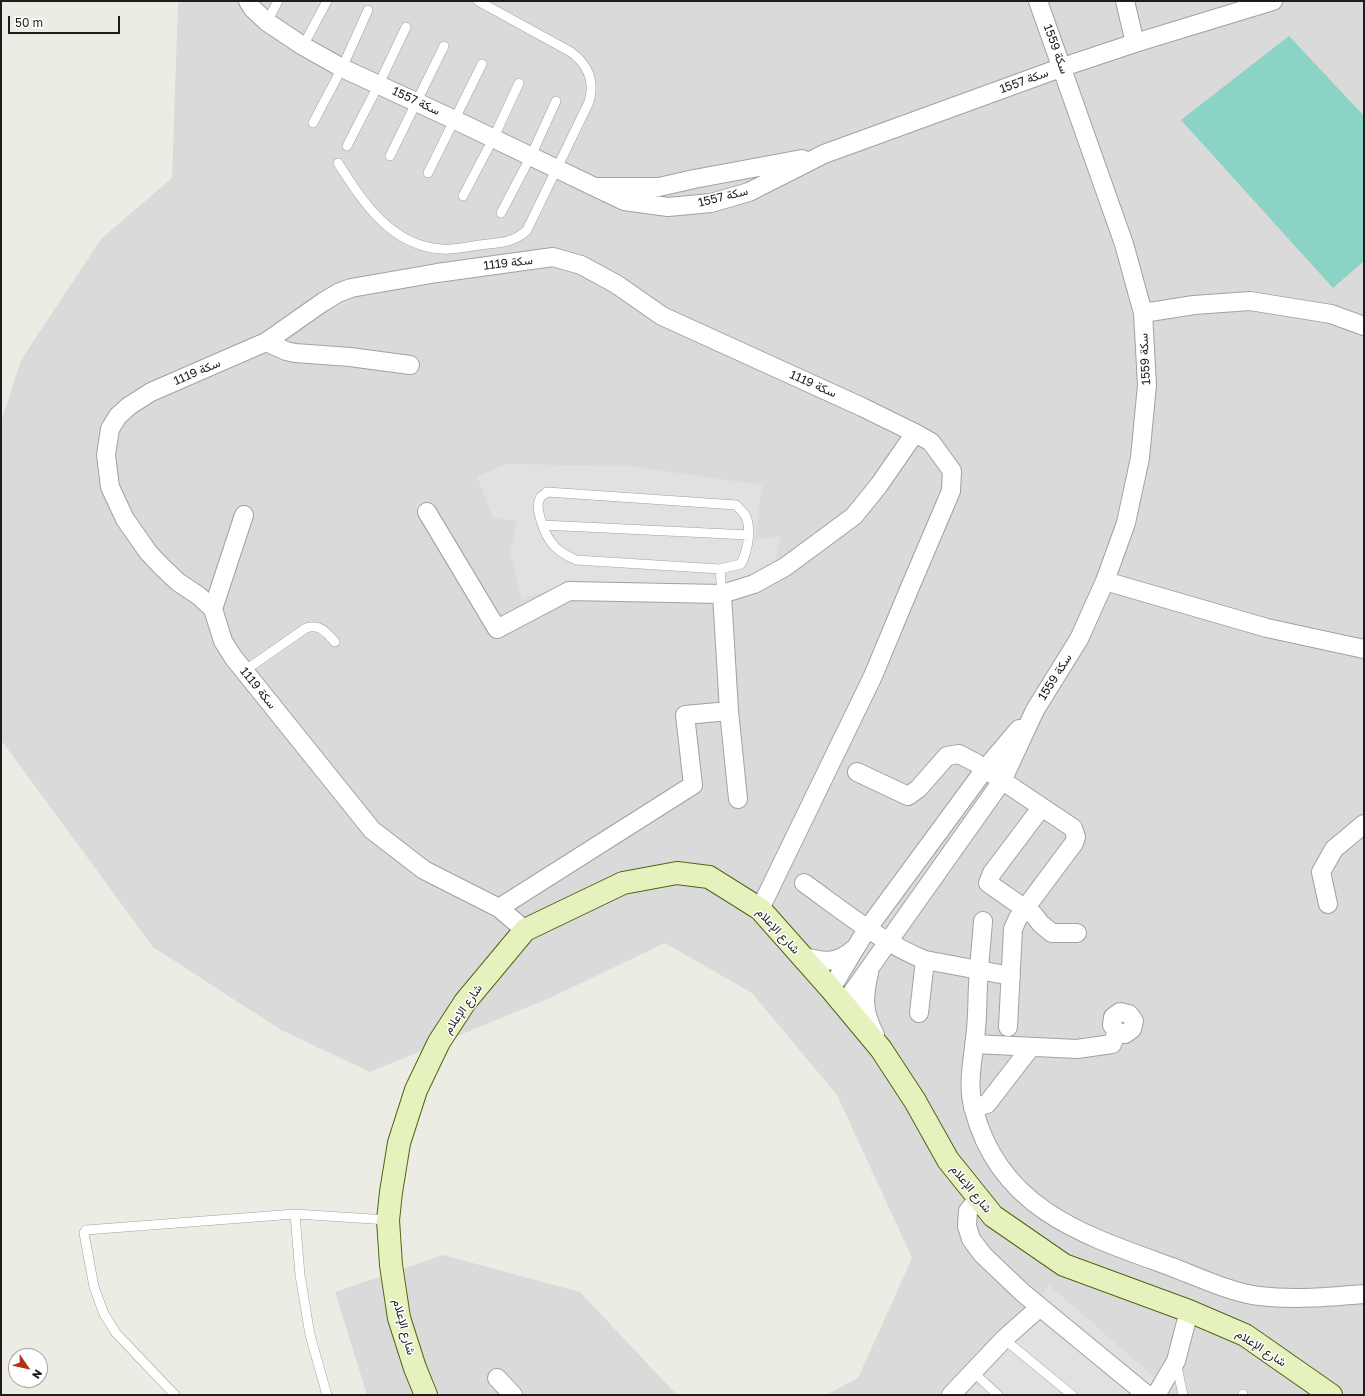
<!DOCTYPE html>
<meta charset="utf-8">
<style>
body{margin:0}
#map{position:relative;width:1365px;height:1396px;overflow:hidden;background:#edece4;font-family:"Golos Text",sans-serif}
canvas{display:block}
.frame{position:absolute;inset:0;border:2px solid #1d1d1d;pointer-events:none}
.north{position:absolute;left:8px;top:1348px;width:40px;height:40px;box-sizing:border-box;background:#fff;border:1px solid #a5a5a5;border-radius:50%;rotate:124deg;font-size:11px;font-weight:700;line-height:16px;text-align:center;color:#1d1d1d}
.north::after{content:'';display:block;margin:auto;width:14px;height:18px;background:#b33217;clip-path:polygon(50% 0,100% 100%,50% 72%,0 100%)}
.scale{position:absolute;left:8px;top:16px;width:112px;height:18px;box-sizing:border-box;border:2px solid #1d1d1d;border-top:0;padding-left:5px;font-size:12px;line-height:14px;white-space:nowrap;color:#1d1d1d;-webkit-text-stroke:3px #fff;paint-order:stroke}
</style>
<div id="map">
<canvas width="1365" height="1396"></canvas>
<div class="frame"></div>
<div class="north">N</div>
<div class="scale">50 m</div>
</div>
<script>
const g = document.querySelector('canvas').getContext('2d');
g.lineJoin = 'round';
function paint(path, color) {
  g.fillStyle = color;
  g.fill(path, 'evenodd');
}
function strokePath(path, color, width, dash) {
  g.strokeStyle = color;
  g.lineWidth = width;
  g.lineCap = dash ? 'butt' : 'round';
  g.setLineDash(dash || []);
  g.stroke(path);
}
function write(font, color, halo, rows, align = 'center') {
  g.font = font + ' "Golos Text",Vazirmatn,sans-serif';
  g.lineWidth = 3;
  g.setLineDash([]);
  g.textBaseline = 'middle';
  g.strokeStyle = halo;
  g.fillStyle = color;
  for (const [text, x, y, turn = 0] of rows) {
    g.save();
    g.translate(x, y);
    g.rotate((+turn || 0) * Math.PI / 180);
    g.textAlign = isNaN(turn) ? turn : align;
    if (halo) g.strokeText(text, 0, 0);
    g.fillText(text, 0, 0);
    g.restore();
  }
}
paint(new Path2D(`
 M178,1H1364V1395H826L858,1378L912,1258L837,1095L752,993L665,943L552,997L370,1072L281,1030L153,947L1,740V422L21,360L101,239L172,178Z
 M443,1255L580,1292L677,1395H367L335,1292Z`), '#dbdada');
paint(new Path2D(`
 M1289,36L1364,116V261L1333,288L1181,120Z`), '#8bd3c4');
paint(new Path2D(`
 M506,464L629,466L762,485L755,539L780,537L770,588L566,583L522,600L510,552L517,521L493,518L477,477Z
 M1049,1285L1153,1376L1150,1395H964Z`), '#e1e1e1');
const service = new Path2D(`
 M267,22L278,1
 M303,46L327,1
 M313,123L342,68L368,10
 M347,146L379,84L406,27
 M390,156L444,46
 M338,163C363,202 391,246 442,249C454,250 467,247 479,245C497,243 514,243 527,230L589,102C595,82 588,65 571,52L478,1
 M428,173L482,64
 M463,196L493,139L519,83
 M501,213L531,156L556,101
 M547,492L736,505C739,509 745,513 746,517C752,531 747,552 741,564L720,569L576,560C567,556 557,551 551,542C545,534 534,508 540,498C541,496 545,494 547,492Z
 M543,525L749,535
 M720,569L722,594
 M244,671L306,628C320,623 327,633 335,642
 M295,1214L300,1275L310,1335L327,1395
 M1004,1339L1072,1395
 M1176,1362L1183,1395
 M973,1372L998,1395
 M175,1395L116,1333L104,1314L94,1287L84,1233L86,1230L295,1214L388,1220
 M1243,1395V1394`);
const minor = new Path2D(`
 M248,1L253,9L267,22L303,46L342,68L455,120L624,201L668,207L711,203L749,192L824,154L1063,67L1135,43L1273,1
 M1125,1L1135,43
 M598,187H659L694,179L802,159
 M1143,313L1194,305L1250,301L1331,314L1364,326
 M266,342L286,351L295,353L350,357L410,365
 M427,512L497,629L569,591L722,594
 M1105,581L1267,628L1364,649
 M213,609L244,515
 M729,711L738,799
 M857,772L908,796L918,789L947,756L959,754L976,763L1073,828L1076,837L1074,843L1018,918L1013,929L1008,1027
 M1041,808L992,873L988,883L1034,915L1041,924L1052,933H1077
 M804,883C842,910 882,943 925,960L1011,976
 M1328,904L1321,872L1334,849L1364,824
 M499,908L693,785L685,715L729,711L722,594L754,584L785,567L854,516L879,485L915,433
 M983,921C982,937 980,953 979,970C977,989 978,1009 976,1029C974,1056 966,1083 974,1110C1000,1210 1086,1236 1172,1267C1198,1277 1232,1293 1259,1296C1294,1300 1329,1297 1364,1294
 M525,930L499,908L424,870L372,830L233,657L223,641L213,609L199,596L178,582L161,566L148,552L125,519L110,487L106,455L110,429L118,416L129,406L151,392L266,342L323,302L338,293L351,288L437,273L553,257L581,265L616,284L662,316L862,407L915,433L931,442L952,471L951,491L905,599L873,676L760,909
 M801,956C823,962 836,965 854,949
 M869,973C863,999 863,1011 875,1035
 M831,989L856,947L868,928L985,769L1019,729
 M844,1004L1002,781L1035,710L1079,639L1105,581L1126,523L1140,458L1147,385L1143,313L1124,244L1038,1
 M1120,1012L1129,1014L1134,1021L1132,1029L1125,1034L1117,1032L1112,1025L1113,1017Z
 M919,1013L925,960
 M974,1044L1077,1049L1112,1044L1117,1032
 M973,1108L987,1104L1031,1047
 M978,1199L968,1211L967,1226L971,1239L983,1255L1023,1293L1147,1395
 M497,1378L513,1395
 M951,1395L1004,1339L1040,1307
 M1156,1395L1176,1361L1189,1311`);
const secondary = new Path2D(`
 M426,1395L415,1368L399,1318L391,1265L388,1220L391,1192L399,1143L416,1090L439,1042L465,1002L525,930L623,883L677,873L709,877L760,909L831,989L881,1049L915,1101L948,1160L993,1216L1064,1265L1189,1311L1245,1335L1331,1395`);
strokePath(service, '#a1a1a1', 10);
strokePath(minor, '#a1a1a1', 20);
strokePath(secondary, '#4f6711', 24);
strokePath(service, '#fff', 9);
strokePath(minor, '#fff', 18);
strokePath(secondary, '#e6f2be', 22);
write('12px', '#1d1d1d', '#fff', [
 ["سكة 1559",1056,49,70],
 ["سكة 1557",1024,81,-20],
 ["سكة 1557",416,101,25],
 ["سكة 1557",723,197,-14],
 ["سكة 1119",508,263,-7],
 ["سكة 1559",1145,359,-93],
 ["سكة 1119",197,372,-23],
 ["سكة 1119",813,384,24],
 ["سكة 1559",1055,677,-58],
 ["سكة 1119",258,688,51],
 ["شارع الإعلام",778,931,47],
 ["شارع الإعلام",463,1009,-55],
 ["شارع الإعلام",971,1189,51],
 ["شارع الإعلام",404,1327,75],
 ["شارع الإعلام",1261,1348,33]
]);
</script>
